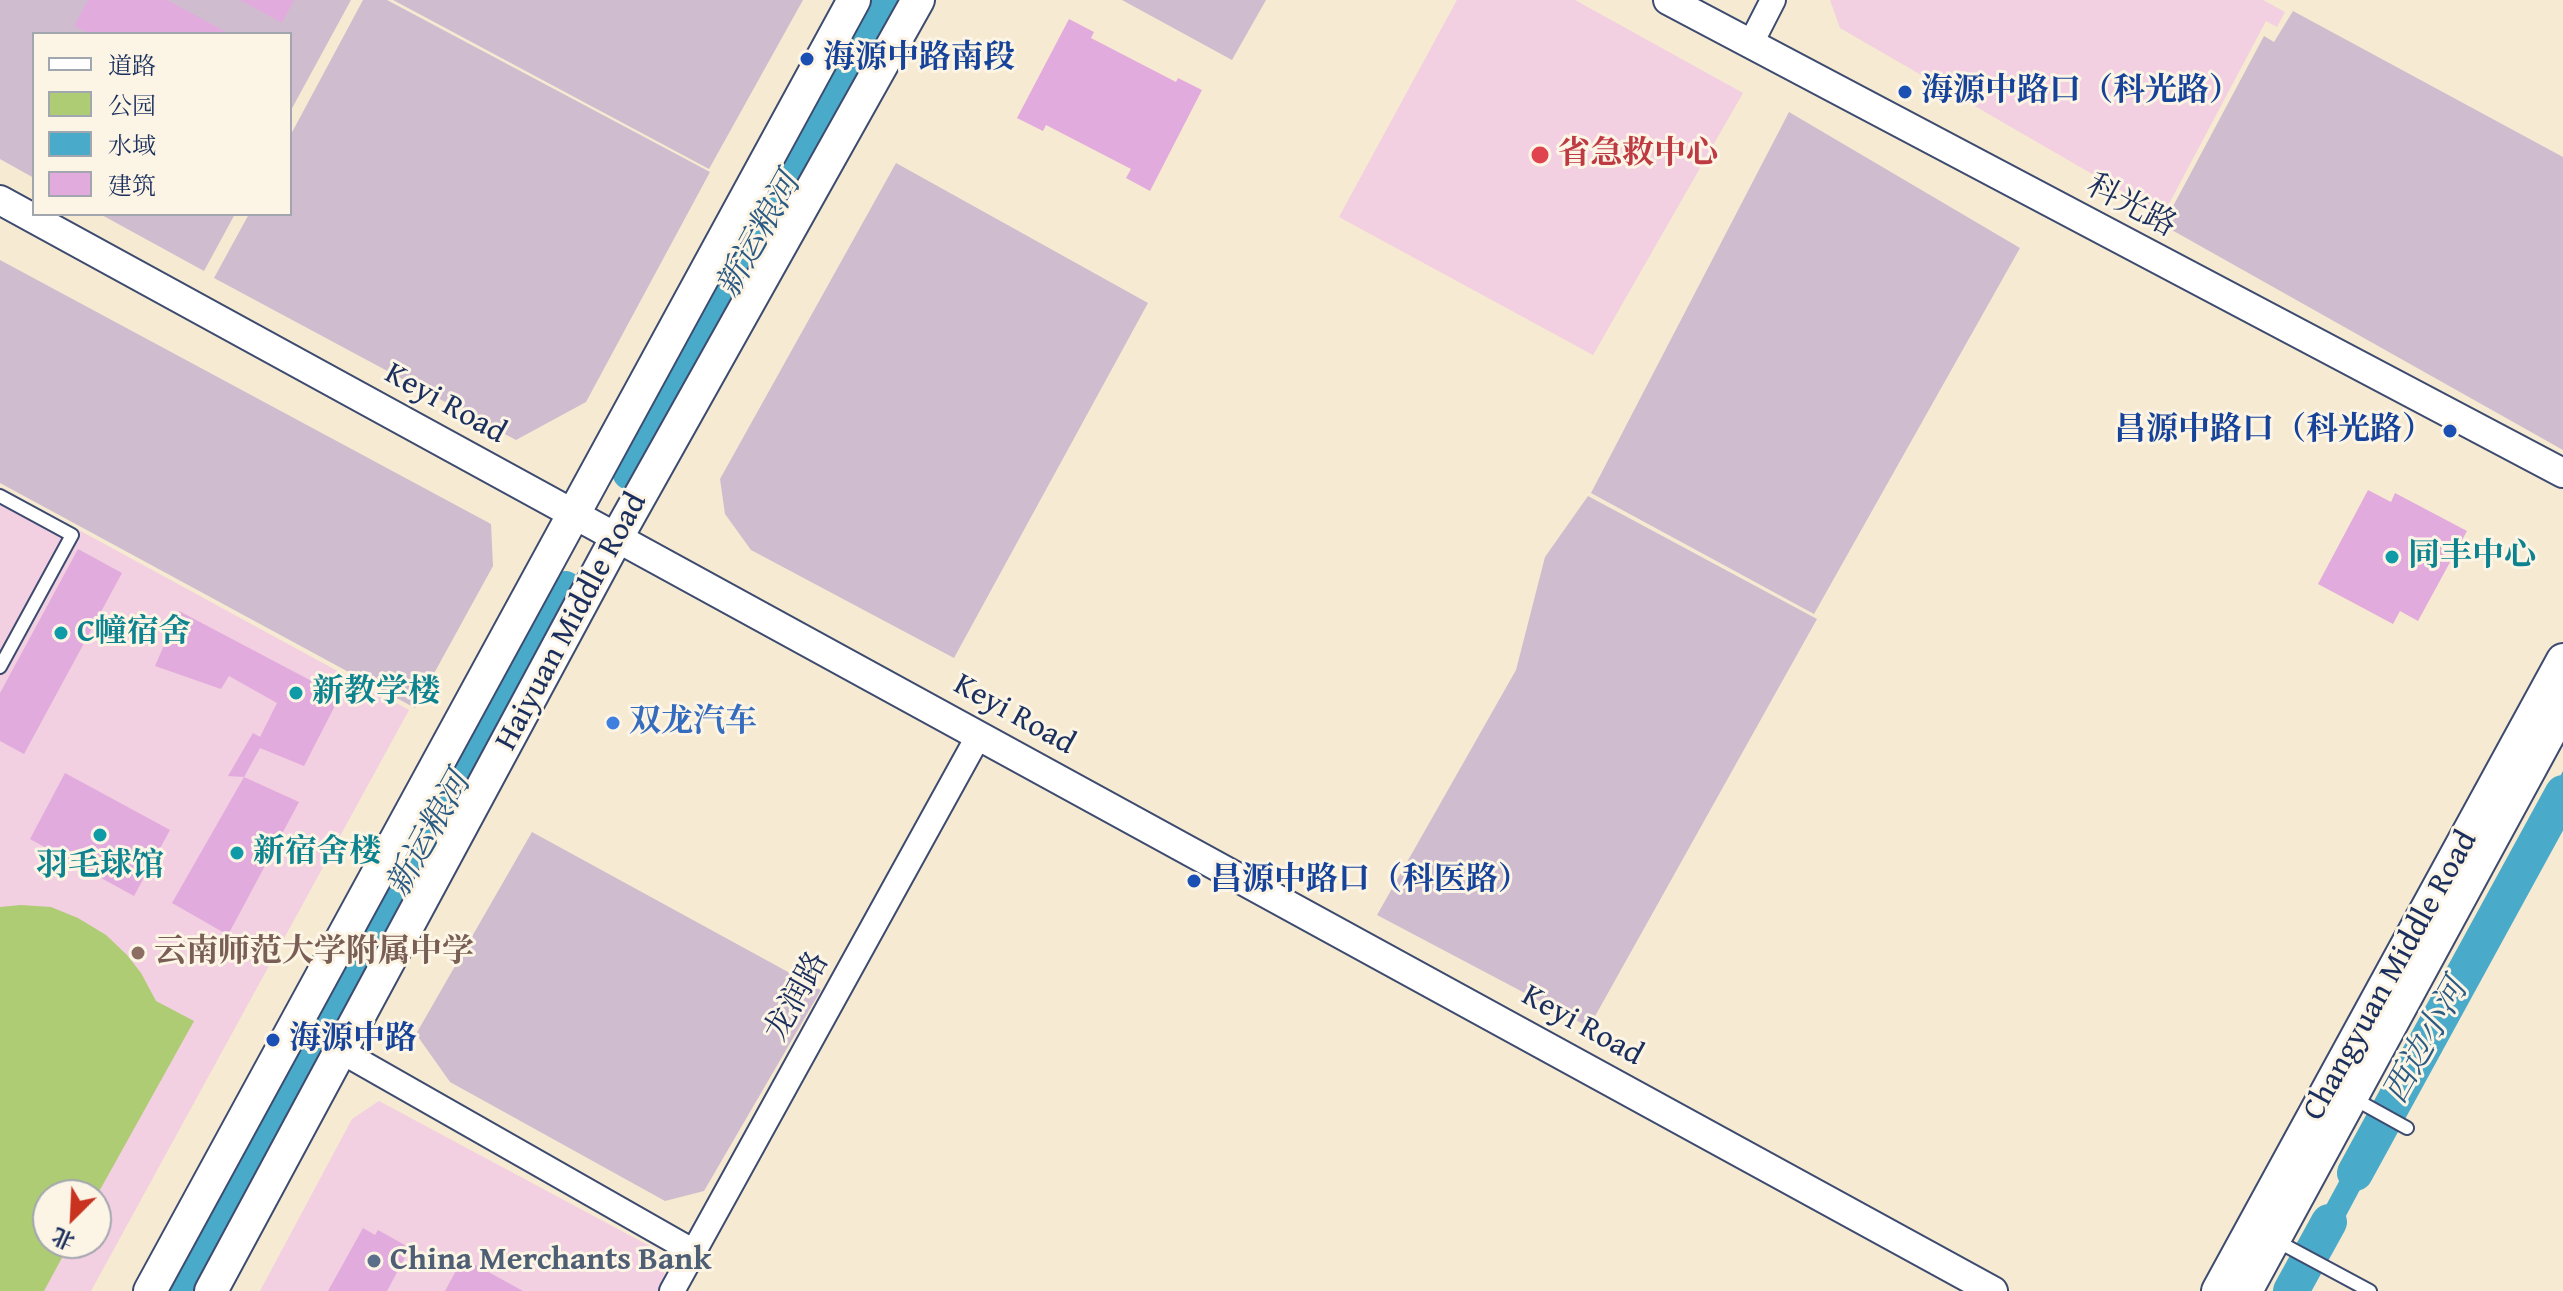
<!DOCTYPE html>
<meta charset="utf-8">
<style>
body{margin:0}
#map{position:relative;width:2563px;height:1291px;overflow:hidden;background:#f6ead2;font-family:"Gentium Book Plus","Noto Serif SC",serif}
canvas{display:block}
.legend{position:absolute;left:32px;top:32px;width:260px;height:184px;box-sizing:border-box;background:#fcf5e5;border:2px solid #a2a6af;margin:0;padding:10px 14px;list-style:none;font-size:24px;color:#1b2f5e}
.legend li{display:flex;align-items:center;gap:16px;height:40px}
.legend b{width:40px;border:2px solid #a2a6af}
.north{position:absolute;left:32px;top:1179px;width:80px;height:80px;box-sizing:border-box;background:#fcf5e5;border:2px solid #a2a6af;border-radius:50%;rotate:204deg;font-size:22px;font-weight:700;line-height:32px;text-align:center;color:#1b2f5e}
.north::after{content:'';display:block;margin:auto;width:28px;height:36px;background:#c8321e;clip-path:polygon(50% 0,100% 100%,50% 72%,0 100%)}
</style>
<div id="map">
<canvas width="2563" height="1291"></canvas>
<ul class="legend">
<li><b style="height:10px;background:#fff"></b>道路</li>
<li><b style="height:22px;background:#aecc73"></b>公园</li>
<li><b style="height:22px;background:#4aaac9"></b>水域</li>
<li><b style="height:22px;background:#e2abdd"></b>建筑</li>
</ul>
<div class="north">北</div>
</div>
<script>
const g = document.querySelector('canvas').getContext('2d');
g.lineJoin = 'round';
function paint(path, color) {
  g.fillStyle = color;
  g.fill(path, 'evenodd');
}
function strokePath(path, color, width, dash) {
  g.strokeStyle = color;
  g.lineWidth = width;
  g.lineCap = dash ? 'butt' : 'round';
  g.setLineDash(dash || []);
  g.stroke(path);
}
function write(font, color, halo, rows, align = 'center') {
  g.font = font + ' "Gentium Book Plus","Noto Serif SC",serif';
  g.lineWidth = 6;
  g.setLineDash([]);
  g.textBaseline = 'middle';
  g.strokeStyle = halo;
  g.fillStyle = color;
  for (const [text, x, y, turn = 0] of rows) {
    g.save();
    g.translate(x, y);
    g.rotate((+turn || 0) * Math.PI / 180);
    g.textAlign = isNaN(turn) ? turn : align;
    if (halo) g.strokeText(text, 0, 0);
    g.fillText(text, 0, 0);
    g.restore();
  }
}
paint(new Path2D(`
 M1457,0H1575L1743,93L1593,355L1339,217Z
 M1830,0H2263L2285,12L2277,27L2266,21L2163,215L1840,28Z
 M0,487L409,710L91,1291H0ZM48,1195H96V1243H48Z
 M379,1101L657,1250L670,1291H260L352,1119Z`), '#f2cfe1');
paint(new Path2D(`
 M0,0H351L290,112V34H34V178L0,159Z
 M363,0H387L710,172L586,402L516,440L214,278L249,214H290V136Z
 M393,0H803L709,169Z
 M1122,0H1266L1232,60Z
 M2293,11L2563,157V450L2163,225L2264,36L2274,42Z
 M1789,112L2020,248L1814,614L1591,493Z
 M896,163L1148,303L954,658L751,550L725,514L720,479Z
 M100,214H235L204,271Z
 M0,260L491,524L493,566L415,708L0,483Z
 M1588,496L1817,619L1589,1027L1377,915L1516,670L1545,557Z
 M532,832L821,990L704,1191L665,1201L450,1082L416,1034Z`), '#cfbdcf');
paint(new Path2D(`
 M21,905L51,907L78,918L106,935L127,955L141,973L156,1001L194,1021L96,1197L48,1195V1243H70L44,1291H0V907Z`), '#aecc73');
paint(new Path2D(`
 M2563,771V812L2540,853L2522,844Z
 M2503,873L2521,882L2465,995L2449,987Z
 M2433,1006L2451,1016L2398,1117L2379,1107Z
 M2369,1126L2388,1137L2323,1259L2303,1248Z`), '#4aaac9');
strokePath(new Path2D(`
 M630,472L891,0
 M2355,1173L2563,793
 M180,1291L565,589
 M2291,1291L2329,1222`), '#4aaac9', 36);
paint(new Path2D(`
 M88,0H167L230,34H90L74,26Z
 M240,0H294L282,23Z
 M1069,19L1094,32L1091,38L1176,82L1178,78L1202,90L1150,191L1126,178L1131,169L1046,125L1043,131L1017,118Z
 M2368,490L2391,502L2395,493L2467,531L2418,621L2400,611L2393,624L2318,584Z
 M78,549L122,573L24,754L0,741V693Z
 M179,611L340,696L304,766L260,748L244,777L228,776L253,733L260,737L277,703L229,676L221,689L155,666Z
 M65,773L170,830L134,896L30,839Z
 M244,777L299,802L228,935L172,903Z
 M363,1228L375,1235L378,1230L410,1248L387,1291H328Z
 M463,1258L523,1291H445Z`), '#e2abdd');
const service = new Path2D(`
 M0,496L72,535L0,667
 M2351,1097L2407,1128
 M2275,1240L2370,1291`);
const minor = new Path2D(`
 M1750,45L1773,0
 M341,1051L694,1252
 M672,1291L979,735`);
const tertiary = new Path2D(`
 M1668,0L2563,473
 M0,200L1993,1291`);
const secondary = new Path2D(`
 M150,1291L854,0
 M211,1291L617,537L918,0
 M2218,1291L2563,660
 M2246,1291L2563,708`);
strokePath(service, '#3c4b6f', 16);
strokePath(minor, '#3c4b6f', 28);
strokePath(tertiary, '#3c4b6f', 32);
strokePath(secondary, '#3c4b6f', 36);
strokePath(service, '#fff', 12);
strokePath(minor, '#fff', 24);
strokePath(tertiary, '#fff', 28);
strokePath(secondary, '#fff', 32);
for (const [x, y, r, color] of [
 [807,59,8,"#1a4fb4"],
 [1905,92,8,"#1a4fb4"],
 [1540,155,10,"#e0444e"],
 [2450,431,8,"#1a4fb4"],
 [2392,557,8,"#0f9aa8"],
 [61,633,8,"#0f9aa8"],
 [296,693,8,"#0f9aa8"],
 [613,723,8,"#3f7fe0"],
 [100,835,8,"#0f9aa8"],
 [237,853,8,"#0f9aa8"],
 [1194,881,8,"#1a4fb4"],
 [138,953,8,"#8d6e63"],
 [273,1040,8,"#1a4fb4"],
 [374,1261,8,"#5c6f8a"]
]) {
  const dot = new Path2D();
  dot.arc(x, y, r, 0, 2 * Math.PI);
  g.fillStyle = color;
  g.fill(dot);
  strokePath(dot, '#fcf5e5', 3);
}
write('bold 32px', '#164399', '#fcf5e5', [
 ["海源中路南段",823,59],
 ["海源中路口（科光路）",1921,92],
 ["昌源中路口（科光路）",2434,431,"right"],
 ["昌源中路口（科医路）",1210,881],
 ["海源中路",289,1040]
], 'left');
write('bold 32px', '#be3a42', '#fcf5e5', [
 ["省急救中心",1558,155]
], 'left');
write('32px', '#1b2f5e', '#fcf5e5', [
 ["科光路",2131,207,28],
 ["Keyi Road",445,404,29],
 ["Haiyuan Middle Road",572,622,-62],
 ["Keyi Road",1014,715,29],
 ["Changyuan Middle Road",2391,976,-61],
 ["龙润路",798,997,-61],
 ["Keyi Road",1582,1026,29]
]);
write('bold 32px', '#0d838f', '#fcf5e5', [
 ["同丰中心",2408,557],
 ["C幢宿舍",77,633],
 ["新教学楼",312,693],
 ["新宿舍楼",253,853],
 ["羽毛球馆",100,867,"center"]
], 'left');
write('bold 32px', '#366cbe', '#fcf5e5', [
 ["双龙汽车",629,723]
], 'left');
write('bold 32px', '#785e54', '#fcf5e5', [
 ["云南师范大学附属中学",154,953]
], 'left');
write('bold 32px', '#4e5e75', '#fcf5e5', [
 ["China Merchants Bank",390,1261]
], 'left');
write('italic 34px', '#2b5a83', '#fcf5e5', [
 ["新运粮河",760,236,-61],
 ["新运粮河",430,835,-61],
 ["西边小河",2427,1042,-61]
]);
</script>
